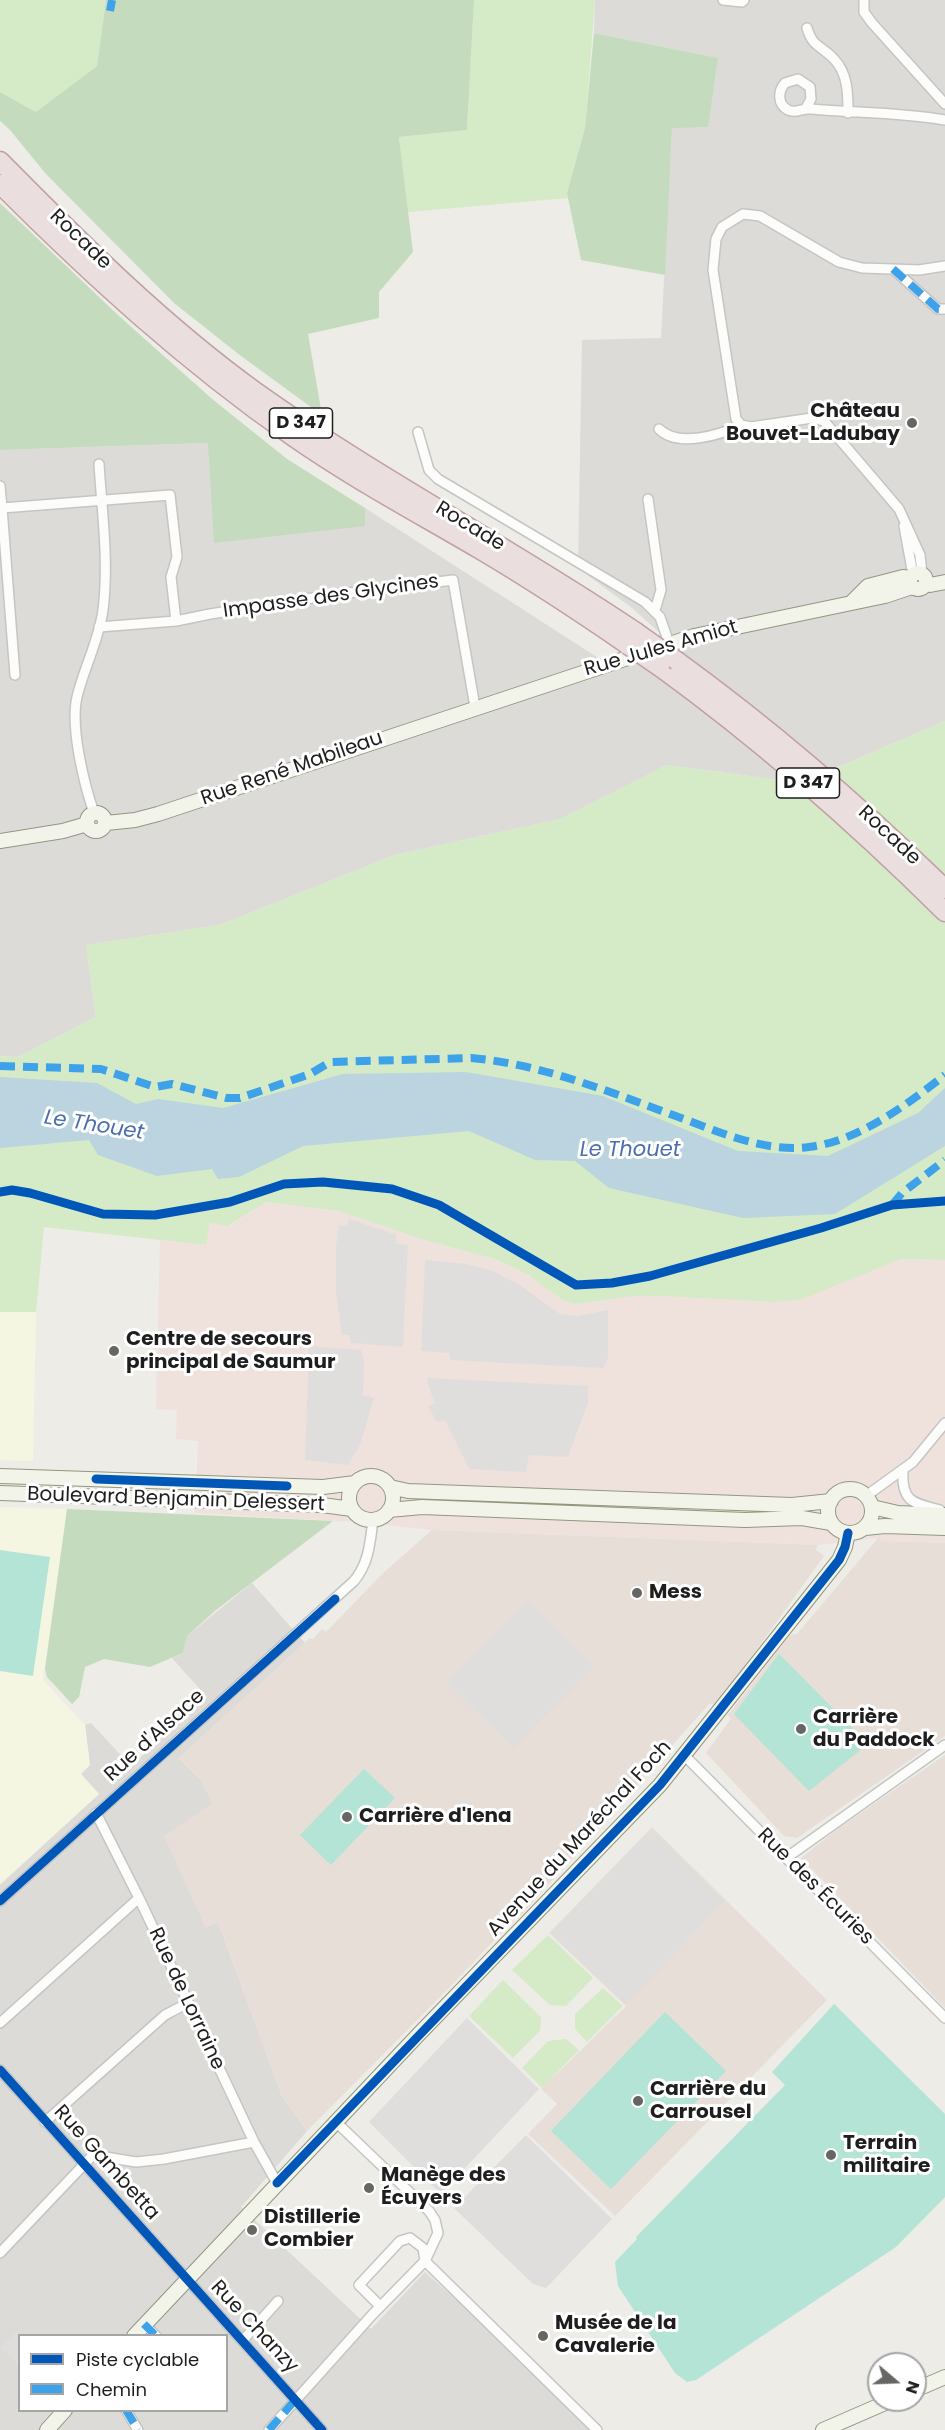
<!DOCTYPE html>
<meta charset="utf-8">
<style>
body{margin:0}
#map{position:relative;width:945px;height:2430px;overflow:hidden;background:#edece7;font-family:Poppins,sans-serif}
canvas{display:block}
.legend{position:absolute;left:18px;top:2334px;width:210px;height:78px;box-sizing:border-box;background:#fff;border:2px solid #a5a5a5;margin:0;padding:8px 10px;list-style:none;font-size:18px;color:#1e1e1e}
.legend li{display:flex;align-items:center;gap:12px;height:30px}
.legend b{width:30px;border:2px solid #a5a5a5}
.north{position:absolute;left:867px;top:2352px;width:60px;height:60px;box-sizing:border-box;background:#fff;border:2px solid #a5a5a5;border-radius:50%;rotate:109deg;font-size:16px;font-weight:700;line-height:24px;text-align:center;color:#1e1e1e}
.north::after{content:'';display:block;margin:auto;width:21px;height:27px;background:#666664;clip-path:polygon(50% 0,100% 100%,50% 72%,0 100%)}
</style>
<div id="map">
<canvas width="945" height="2430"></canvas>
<ul class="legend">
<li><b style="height:8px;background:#0057b8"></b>Piste cyclable</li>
<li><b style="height:8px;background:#3da2ea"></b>Chemin</li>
</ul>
<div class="north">N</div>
</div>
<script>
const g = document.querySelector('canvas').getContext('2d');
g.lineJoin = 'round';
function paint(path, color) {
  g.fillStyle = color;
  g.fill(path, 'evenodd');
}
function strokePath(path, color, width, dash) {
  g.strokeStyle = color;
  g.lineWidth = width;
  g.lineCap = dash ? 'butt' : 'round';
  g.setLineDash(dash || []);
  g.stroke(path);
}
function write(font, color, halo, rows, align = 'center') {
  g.font = font + ' Poppins,sans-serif';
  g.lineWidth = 6;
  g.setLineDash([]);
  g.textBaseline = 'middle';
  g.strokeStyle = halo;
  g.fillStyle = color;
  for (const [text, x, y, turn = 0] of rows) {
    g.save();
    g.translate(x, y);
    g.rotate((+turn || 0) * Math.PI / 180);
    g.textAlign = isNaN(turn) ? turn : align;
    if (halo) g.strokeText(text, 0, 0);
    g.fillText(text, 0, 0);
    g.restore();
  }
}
paint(new Path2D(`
 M595,0H945V721L801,783L667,765L560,819L395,855L220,925L86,945L96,1017L18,1057L0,1056V450L209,443L364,526L365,508L600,659L661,634L632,608L578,568L582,340L661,338L672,128L717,58L594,33Z
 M252,1583L305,1643L179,1758L200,1779L213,1803L205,1927L218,1922L282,2096L307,2131L241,2207L371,2329L425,2272L602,2430H0V1885L99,1794L81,1774L89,1758L85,1725L91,1723L131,1766L207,1697L172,1658L183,1653L187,1636ZM20,2336H226V2410H20Z`), '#dcdbd8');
paint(new Path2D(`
 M266,1202L339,1211L421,1239L495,1259L527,1274L564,1301L576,1304L635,1296H660L775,1302L802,1298L901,1259L945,1260V1543L881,1541L877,1538L818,1545L432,1530L357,1522L195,1513L198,1441L176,1439L177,1410L156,1409L160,1240L205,1245L210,1223L229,1226Z`), '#efe2dd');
paint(new Path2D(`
 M0,1312H36L33,1461L0,1460Z
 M0,1507L67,1509L43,1680L85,1725L90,1765L81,1774L99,1794L0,1884Z`), '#f4f6e2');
paint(new Path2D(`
 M432,1530L818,1545L816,1550L824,1556L716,1706L710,1703L521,1915L516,1917L451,1986L307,2131L282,2096L218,1922L205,1927L164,1836L213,1803L200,1779L179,1758L310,1638L313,1639L322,1629L326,1632L381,1575Z
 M878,1538L882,1541L945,1543V1736L797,1838L784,1836L706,1753L731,1719L728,1715L790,1635L797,1634Z
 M945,1755V2008L801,1858L839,1828Z
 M652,1827L827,2000L615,2216L528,2134L557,2104L541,2089L626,2006L549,1933Z`), '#e7ded7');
paint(new Path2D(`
 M0,0H106L97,66L36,112L0,92Z
 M474,0H595L585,128L567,193L568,198L408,212L399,137L467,130Z
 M945,721V1260L901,1259L802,1299L775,1302L660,1296H634L576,1304L564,1301L527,1274L495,1259L421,1239L339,1211L266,1202L228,1226L210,1223L206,1245L44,1227L36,1312H0V1056L18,1057L96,1017L86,945L220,925L395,855L560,819L667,765L801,783Z
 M548,1935L593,1978L566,2006L550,2005L512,1970Z
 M503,1980L541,2017L540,2031L513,2058L469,2016Z
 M603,1988L623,2006L587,2042L575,2029V2014Z
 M566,2039L579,2050L542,2088L522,2068L548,2041Z`), '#d5eac6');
paint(new Path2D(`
 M106,0H474L467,130L399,137L413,252L379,292V318L308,334L322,415L241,356L174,303L46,174L10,130L0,121V92L36,112L97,66Z
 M594,33L718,58L708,127L672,128L665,275L581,260L567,193L585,128Z
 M0,203L119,316L211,398L287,459L365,508V526L214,543L208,443L0,450Z
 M67,1509L333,1521L216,1610L187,1636L183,1653L150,1667L104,1659L85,1667L79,1697L72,1704L47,1677L45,1669Z`), '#c4dcbd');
paint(new Path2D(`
 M0,1550L50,1557L33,1676L0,1671Z
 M779,1654L868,1744L809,1791L734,1714Z
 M364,1769L395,1798L331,1865L300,1835Z
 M834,2004L945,2114V2197L896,2247L696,2380L687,2382L675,2373L618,2286L615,2262L637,2239L636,2237L785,2085L772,2072Z
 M665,2012L726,2071L611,2189L551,2131Z`), '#b3e4d5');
paint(new Path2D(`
 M349,1219L397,1235L395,1243L408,1245L403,1347L351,1343L349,1335H342L336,1294V1246L339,1225L347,1226Z
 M425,1260L466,1264L493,1271L518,1284L560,1314L578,1316L608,1310V1358L603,1368L450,1360L449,1353L421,1351Z
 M309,1346L361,1350L364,1361L363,1395L374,1398L360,1445L348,1465L305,1460Z
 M427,1378L588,1386V1402L568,1457L529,1455L526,1472L469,1469L445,1420L437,1422L428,1406L435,1403L428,1385Z
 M527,1601L594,1666L514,1748L447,1683Z
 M649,1832H654L724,1901L626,2005L551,1933Z
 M467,2018L539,2089L441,2194L369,2122Z
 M526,2135L612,2219L546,2288L533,2284L454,2208Z
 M18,2330L22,2335L20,2336L19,2367L0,2347Z`), '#dfdedc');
paint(new Path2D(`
 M466,1072L603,1096L738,1151L828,1156L918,1113L945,1088V1146L835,1214L743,1218L609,1188L575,1161L535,1160L469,1131L303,1146L239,1177L218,1179L212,1169L157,1176L98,1155L89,1140L0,1148V1077L97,1083L136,1104L158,1099L223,1108L343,1074Z`), '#bbd4e0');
const street = new Path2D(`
 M723,0L742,2L744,0
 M864,0V12L872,23L945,104
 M807,28C813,48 821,45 834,59C848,74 848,93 848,113
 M806,108L811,99L810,87L798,79L785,83C778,91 777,104 788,110C796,114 802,108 810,109C855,113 900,112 945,120
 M893,269L938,309H945
 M659,429C678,448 720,435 741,425
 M418,432L429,470L438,479L645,602L660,617L669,643
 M0,486L2,508L0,507
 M648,499L661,590L655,610
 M904,526L913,575
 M922,574L920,555L899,509L824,421L812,418L751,427L741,425L736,419L713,270L716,239L722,227L743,214L760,216L839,262L862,268L893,269L919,270L945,266
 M99,627L176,621L210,614L332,595L453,580L475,707
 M15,675L2,508L170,495L177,557L171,577L176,621
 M94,813C84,784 70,727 77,697C84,668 99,640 103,610C109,562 102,512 99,464
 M903,1470C901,1502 913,1503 940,1510
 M866,1496L913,1462L945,1423
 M685,1756L945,2018
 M96,1813L139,1898L254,2142L277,2183
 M786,1858L945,1745
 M0,1901L354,1581C369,1563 370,1543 373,1520
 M0,2023L139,1898
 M0,2070L322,2430
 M45,2122L165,2015L188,2003
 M0,2253L93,2155L136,2162L164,2159L254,2142
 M425,2261L597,2430
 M380,2306L359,2285L400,2241L410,2238L423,2248L425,2261
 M144,2324L156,2336
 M243,2340L278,2301
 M126,2410L138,2430
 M269,2430L372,2315L425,2261L438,2233L435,2220L429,2211L336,2122`);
const secondary = new Path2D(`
 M910 581a8 8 0 1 1 16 0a8 8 0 1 1-16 0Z
 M925,584L930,585L945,582
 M851,603L868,586L903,577L910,578
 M87 822a9 9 0 1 1 18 0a9 9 0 1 1-18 0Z
 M106,823L135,820L158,814L694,636L885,596L912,587
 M0,841L63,831L87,824
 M0,1476L323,1487L355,1483
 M349 1498a22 22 0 1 1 44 0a22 22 0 1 1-44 0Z
 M390,1487L408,1491L792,1505L831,1501
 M828 1511a22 22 0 1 1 44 0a22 22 0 1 1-44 0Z
 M0,1493L322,1505L352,1509
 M872,1507L898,1513L945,1515
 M389,1510L422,1507L745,1520L802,1518L831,1523
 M865,1528L885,1526L945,1528
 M134,2336L419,2034L660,1785L839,1560L845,1547L848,1533
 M915,2390L945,2377
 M47,2430L65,2410
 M823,2430L892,2400`);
const highway = new Path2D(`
 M0,161C81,243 162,324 256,392C378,479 512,548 636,632
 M0,184C93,277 184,360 292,436C352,478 416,512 479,549C530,579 580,612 628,645
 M677,661C772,730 861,807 945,889
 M660,667C762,741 855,823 945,912`);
strokePath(street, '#c5c5c3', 12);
strokePath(secondary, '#92977f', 16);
strokePath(highway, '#c29fa4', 21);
strokePath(street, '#fcfcfb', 9);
strokePath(secondary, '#f2f4ea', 14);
strokePath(highway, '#eadfde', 18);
const highwayBridge = new Path2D(`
 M636,632L677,661
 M628,645L660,667`);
strokePath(highwayBridge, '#c29fa4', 21, []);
strokePath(highwayBridge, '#eadfde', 18);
strokePath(new Path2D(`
 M110,11L112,0
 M893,269L938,309H945
 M0,1066L101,1069L155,1087L172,1084L227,1098H240L310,1074L330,1062L471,1058C541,1064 607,1091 673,1115C715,1130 763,1153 809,1147C859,1141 906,1105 945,1075
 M892,1205L902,1193L945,1160
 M144,2324L156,2336
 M126,2410L138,2430
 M269,2430L296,2399`), '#3da2ea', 8, [15, 8]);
strokePath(new Path2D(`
 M0,1192L12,1190L30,1193L103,1214L155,1215L230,1202L284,1184L323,1182L392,1189L439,1205L576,1285L612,1283L650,1276L821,1228L892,1205L945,1201
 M96,1479L287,1486
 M0,1901L335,1599
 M0,2070L322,2430
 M277,2183L660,1785L839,1560L845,1547L848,1533`), '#0057b8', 9);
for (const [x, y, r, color] of [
 [912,423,6,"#666664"],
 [114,1351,6,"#666664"],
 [637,1593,6,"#666664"],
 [801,1729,6,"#666664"],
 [347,1817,6,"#666664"],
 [638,2101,6,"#666664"],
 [831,2155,6,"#666664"],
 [369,2188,6,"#666664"],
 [252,2230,6,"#666664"],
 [543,2336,6,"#666664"]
]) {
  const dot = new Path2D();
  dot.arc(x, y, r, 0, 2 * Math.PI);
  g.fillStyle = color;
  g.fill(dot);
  strokePath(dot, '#fff', 2);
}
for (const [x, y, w] of [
 [301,423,63],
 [808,783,63]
]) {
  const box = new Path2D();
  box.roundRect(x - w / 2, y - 15, w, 30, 4.5);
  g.fillStyle = '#fff';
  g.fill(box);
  strokePath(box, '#1e1e1e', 1.5);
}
write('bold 18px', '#1e1e1e', null, [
 ["D 347",301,423],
 ["D 347",808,783]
]);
write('20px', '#1e1e1e', '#fff', [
 ["Rocade",80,240,44],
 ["Rocade",470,527,31],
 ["Impasse des Glycines",331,597,-8],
 ["Rue Jules Amiot",661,649,-16],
 ["Rue René Mabileau",292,769,-19],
 ["Rocade",889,836,43],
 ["Boulevard Benjamin Delessert",176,1500,2],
 ["Rue d'Alsace",155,1736,-42],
 ["Avenue du Maréchal Foch",580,1839,-47],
 ["Rue des Écuries",815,1887,45],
 ["Rue de Lorraine",186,1999,65],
 ["Rue Gambetta",106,2163,48],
 ["Rue Chanzy",254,2327,47]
]);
write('bold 20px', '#1e1e1e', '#fff', [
 ["Château",900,412,"right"],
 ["Bouvet-Ladubay",900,435,"right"],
 ["Centre de secours",126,1340],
 ["principal de Saumur",126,1363],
 ["Mess",649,1593],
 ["Carrière",813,1718],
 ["du Paddock",813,1741],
 ["Carrière d'Iena",359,1817],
 ["Carrière du",650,2090],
 ["Carrousel",650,2113],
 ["Terrain",843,2144],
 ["militaire",843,2167],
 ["Manège des",381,2176],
 ["Écuyers",381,2199],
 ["Distillerie",264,2218],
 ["Combier",264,2241],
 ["Musée de la",555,2324],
 ["Cavalerie",555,2347]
], 'left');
write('italic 21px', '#4b6fae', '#fff', [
 ["Le Thouet",94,1126,9],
 ["Le Thouet",630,1151]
]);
</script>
